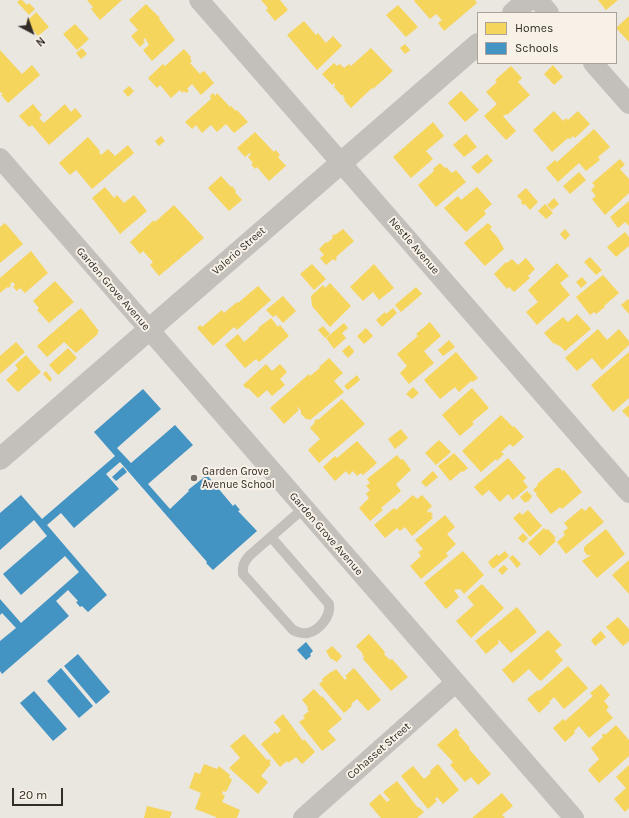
<!DOCTYPE html>
<style>
body{margin:0}
#map{position:relative;width:629px;height:818px;overflow:hidden;background:#eae6e0;font-family:Karla,sans-serif}
canvas{display:block}
.legend{position:absolute;left:477px;top:12px;width:140px;height:52px;box-sizing:border-box;background:#f7f1e8;border:1px solid #a9a39b;margin:0;padding:5px 7px;list-style:none;font-size:12px;color:#332d28}
.legend li{display:flex;align-items:center;gap:8px;height:20px}
.legend b{width:20px;border:1px solid #a9a39b}
.north{position:absolute;left:12px;top:12px;width:40px;height:40px;-webkit-text-stroke:3px #f7f1e8;paint-order:stroke;rotate:139deg;font-size:11px;font-weight:700;line-height:16px;text-align:center;color:#332d28}
.north::after{content:'';display:block;margin:auto;width:14px;height:18px;background:#332d28;clip-path:polygon(50% 0,100% 100%,50% 72%,0 100%)}
.scale{position:absolute;left:12px;top:788px;width:51px;height:18px;box-sizing:border-box;border:2px solid #332d28;border-top:0;padding-left:5px;font-size:12px;line-height:14px;white-space:nowrap;color:#332d28;-webkit-text-stroke:3px #f7f1e8;paint-order:stroke}
</style>
<div id="map">
<canvas width="629" height="818"></canvas>
<ul class="legend">
<li><b style="height:11px;background:#f6d55c"></b>Homes</li>
<li><b style="height:11px;background:#4393c3"></b>Schools</li>
</ul>
<div class="north">N</div>
<div class="scale">20 m</div>
</div>
<script>
const g = document.querySelector('canvas').getContext('2d');
g.lineJoin = 'round';
function paint(path, color) {
  g.fillStyle = color;
  g.fill(path, 'evenodd');
}
function strokePath(path, color, width, dash) {
  g.strokeStyle = color;
  g.lineWidth = width;
  g.lineCap = dash ? 'butt' : 'round';
  g.setLineDash(dash || []);
  g.stroke(path);
}
function write(font, color, halo, rows, align = 'center') {
  g.font = font + ' Karla,sans-serif';
  g.lineWidth = 4;
  g.setLineDash([]);
  g.textBaseline = 'middle';
  g.strokeStyle = halo;
  g.fillStyle = color;
  for (const [text, x, y, turn = 0] of rows) {
    g.save();
    g.translate(x, y);
    g.rotate((+turn || 0) * Math.PI / 180);
    g.textAlign = isNaN(turn) ? turn : align;
    if (halo) g.strokeText(text, 0, 0);
    g.fillText(text, 0, 0);
    g.restore();
  }
}
paint(new Path2D(`
 M20,0H22L27,5L29,3L35,9L29,15L17,2Z
 M87,0H122L100,20L91,9L93,7Z
 M261,0H280L288,10L275,21L266,10L268,8Z
 M415,0H475L477,3L444,31L438,23L442,20L436,14L430,19L414,1Z
 M598,0H618L606,10Z
 M146,4L160,18L159,19L175,40L152,61L143,50L149,45L145,38L143,40L145,42L140,47L131,36L138,30L129,20Z
 M398,5L418,27L406,37L386,15Z
 M36,12L49,27L38,36L26,22Z
 M629,16V42L616,28Z
 M304,21L316,35L318,33L326,43L333,36L342,46L317,70L287,35Z
 M75,24L89,39L77,50L63,34Z
 M405,44L410,50L405,54L400,48Z
 M82,48L87,54L81,59L76,53Z
 M371,48L393,71L373,89L372,88L351,108L344,100L345,99L343,96L344,95H341L334,87L335,84L334,83L332,85L322,74L334,63L337,66L340,64L344,68L349,64L351,66Z
 M184,49L191,57L190,59L192,61L190,63L200,74L203,71L205,72L214,83L201,95L192,84L187,89L189,91L186,93L184,91L182,93L180,90L171,98L160,85L157,88L148,78L163,64L165,66Z
 M0,50L22,74L32,65L40,75L8,103L1,95L3,94L0,92Z
 M553,65L563,77L554,85L544,74Z
 M511,66L522,78L518,82L530,95L507,115L506,114L503,116L516,131L506,140L484,116L497,104L486,92L497,82L495,80Z
 M129,86L134,91L128,97L123,91Z
 M461,91L479,110L465,122L448,103Z
 M213,93L215,96L217,93L230,107L231,106L236,111L237,110L248,122L234,133L226,124L217,132L211,125L202,133L196,125L192,129L185,122L211,99L210,96Z
 M33,104L42,115L39,118L44,123L65,104L71,112L75,108L82,116L49,145L32,125L29,127L19,116Z
 M554,111L563,121L566,118L568,120L578,111L590,124L575,138L573,136L570,139L568,138L552,152L533,130Z
 M433,122L444,136L426,151L433,159L411,178L393,157Z
 M594,129L610,147L598,157L600,160L586,171L579,163L558,182L546,168L555,160L557,162Z
 M255,132L274,152L276,150L280,155L278,157L286,166L269,181L257,167L255,169L251,164L253,163L248,157L251,154L250,153L245,157L237,148Z
 M466,134L477,147L464,157L453,145Z
 M161,136L165,141L159,146L155,141Z
 M88,137L100,151L99,152L101,155L108,149L115,156L128,145L134,153L92,189L76,170L70,175L59,163Z
 M487,154L493,161L478,174L471,167Z
 M620,159L625,165L620,169L629,179V193L605,215L592,199L596,196L591,190L595,186L592,183Z
 M440,163L445,168L446,167L452,173L456,170L466,182L436,207L418,185L434,171L433,169Z
 M579,172L586,180L570,194L563,186Z
 M221,176L231,187L232,186L236,191L235,192L242,200L229,211L208,188Z
 M105,187L114,198L117,195L124,203L134,195L147,211L120,234L92,198Z
 M477,187L492,204L484,211L486,214L466,232L444,208L458,196L461,200Z
 M526,188L538,202L530,210L525,204L523,205L521,203L522,201L517,196Z
 M554,198L559,204L552,210L547,205Z
 M629,201V226L625,222L618,228L610,217Z
 M545,204L553,213L546,219L538,211Z
 M174,205L204,238L159,276L150,265L153,262L143,251L140,254L130,242L154,220L155,222Z
 M5,223L23,244L0,263V227Z
 M488,223L492,227L490,229L498,238L504,249L485,266L464,243Z
 M343,229L354,241L336,257L337,259L335,261L333,259L326,265L320,258L324,255L319,249L326,242L327,243L333,238L332,236L334,234L335,235Z
 M565,229L570,235L565,240L560,234Z
 M625,232L629,237V246L616,257L607,247Z
 M31,251L48,273L25,293L20,288L17,291L13,287L15,285L13,282L10,284L11,286L8,288L7,287L0,293V278Z
 M590,257L602,270L596,275L584,262Z
 M526,258L535,269L528,276L530,278L514,292L509,287L507,289L494,274L506,262L507,263L512,259L518,265Z
 M557,263L569,276L560,283L570,295L537,325L526,312L538,302L528,290Z
 M312,264L326,279L314,290L300,274Z
 M374,264L394,288L379,300L373,292L363,301L350,287Z
 M603,275L619,293L604,306L605,307L596,314L594,312L590,315L576,297Z
 M582,277L587,283L581,288L576,282Z
 M55,281L74,302L49,323L37,310L39,308L33,301Z
 M330,283L351,306L330,327L312,306L311,296L323,285L325,288Z
 M258,286L271,300L237,330L234,327L213,346L197,328L200,325L202,327L222,310L224,313L237,302L238,303Z
 M416,287L422,294L401,312L395,305Z
 M283,296L296,311L283,323L276,315L273,317L266,310Z
 M628,299L629,300V314L621,305Z
 M81,308L99,331L97,333L98,334L76,353L64,342L47,357L37,346Z
 M393,308L397,313L382,327L376,320L385,312L386,314Z
 M577,314L591,329L565,351L559,345L558,346L555,343L554,344L544,333L563,317L568,322Z
 M271,318L278,327L280,325L289,336L259,362L256,359L245,368L225,345L238,334L244,342L259,329L258,328Z
 M430,322L441,336L424,351L434,363L409,384L400,373L407,366L397,354L418,336L416,334Z
 M344,323L348,328L342,333L346,338L334,349L326,338Z
 M323,326L330,334L325,338L318,330Z
 M366,328L373,336L364,344L357,336Z
 M598,329L607,340L619,329L629,341V345L602,370L592,358L577,371L565,358Z
 M449,340L455,347L443,356L438,350Z
 M16,342L25,352L0,374V356Z
 M349,345L354,351V352L348,358L342,351Z
 M68,348L77,358L58,375L49,365Z
 M456,352L478,378L473,382L471,381L459,392L455,387L440,399L424,380Z
 M629,352V398L613,412L591,385Z
 M26,355L41,372L18,392L6,380L18,369L15,365Z
 M329,358L343,373L334,381L344,392L310,420L308,419H306L301,414V411L298,407L297,408L299,410L284,424L270,408L309,374L310,376L320,368L319,367Z
 M266,364L272,371L280,364L287,372L280,379L285,385L272,396L267,390L258,398L248,388L247,389L243,385Z
 M46,371L52,379L50,382L43,374Z
 M357,375L360,380L348,390L344,386Z
 M413,387L419,393L412,399L406,394Z
 M472,388L489,408L472,422L474,424L460,436L442,415Z
 M342,399L365,424L319,463L308,450L320,439L310,428L315,422L314,421L317,419L318,420Z
 M629,405V418L622,411Z
 M501,415L513,427L514,426L524,437L513,447L510,444L501,452L504,454L497,461L496,459L481,472L462,451Z
 M401,429L408,438L395,449L388,439Z
 M439,440L451,452L436,465L425,453Z
 M357,441L377,463L363,475L361,473L357,476L353,471L349,475L346,471L335,481L323,467L335,456L337,458Z
 M454,453L468,468L463,472L462,471L450,481L438,466Z
 M397,455L401,460L403,459L411,470L396,484L401,491L381,508L383,510L370,521L359,508L369,498L366,494L370,490L366,486L370,483L367,479Z
 M508,458L526,478L523,481L528,487L513,500L508,494L500,502L489,490L482,496L474,487Z
 M556,468H560L562,471L564,470L582,492L562,509L560,507L551,514L536,495L537,494L533,490L538,485L537,484Z
 M433,471L438,477L426,487L421,482Z
 M527,491L532,496L528,502L527,501L525,503L520,497Z
 M413,495L417,499L422,495L432,506L427,511L429,513L430,511L433,515L431,516L433,518L412,536L405,527L400,531L397,528L385,538L374,525L394,508L396,510Z
 M590,506L604,522L566,554L557,542L565,535L563,532L568,528L564,523L582,508L585,511Z
 M528,510L542,526L530,537L513,518L520,512L522,515Z
 M445,515L455,527L447,534L456,544L446,553L448,556L421,579L410,566L421,556L418,552L423,549L415,540Z
 M544,528L546,530L548,529L556,538L554,539L556,541L540,556L528,543Z
 M606,529L625,554L597,578L582,561L591,555H587L584,551V548L585,546Z
 M523,533L528,538L523,543L518,538Z
 M463,551L484,575L464,594L460,589L454,590L459,597L446,609L424,583Z
 M505,551L509,556L493,569L488,562L497,554L499,556Z
 M513,555L521,564L517,568L509,558Z
 M629,560V594L612,575Z
 M504,565L508,569L502,575L498,570Z
 M482,584L504,608L471,638L456,621L474,605L467,597Z
 M517,607L537,632L511,653L499,640L498,641L499,643L486,654L475,641Z
 M618,617L629,629V641L623,646L606,627Z
 M548,630L562,645L555,651L563,660L541,681L540,680H539L529,669L513,683L502,670Z
 M601,631L606,637L595,646L591,640Z
 M369,634L385,652L384,654L390,660L392,659L408,677L391,691L363,659L364,657L362,654H363L356,646Z
 M332,646L342,656L337,662L330,658L326,651Z
 M568,666L588,688L564,709L554,697L549,702L550,703L539,713L527,699L538,690L539,691L546,685Z
 M354,668L381,700L368,711L357,699L351,704L352,706L344,713L319,684L323,681L322,679L332,671V672L336,669L345,680L347,678L345,676Z
 M601,684L610,695L604,701L609,707L606,710L613,718L589,738L579,726L574,731L575,733L565,742L553,728L563,719L565,721L593,696L590,693Z
 M314,689L321,697L322,696L342,719L328,731L336,740L322,751L299,722L305,718L303,716L309,711L307,709L308,707L302,700Z
 M283,714L303,741L304,739L315,752L302,764L296,757L288,763L287,761L280,767L261,744L275,732L277,734L281,730L274,722Z
 M616,725L629,740V756L599,783L588,770L599,759L591,748L603,737L602,735L604,733L605,735Z
 M456,728L460,733L458,734L470,748L469,749L491,774L478,785L471,777L465,782L450,765L453,762L437,745Z
 M244,734L267,760L269,759L271,761L269,763L271,764L261,776L268,782L258,794L229,768L240,758L230,746Z
 M204,764L217,769L219,766L230,775L229,777L232,780L226,792L223,791L222,794L225,796L222,802L240,810L237,818H216V817L195,809L201,793L189,788L195,772L200,774Z
 M438,764L459,790L443,804L437,797L435,799L437,801L428,809L401,776L413,766L424,779L431,773L430,771Z
 M629,765V808L625,812L614,799L626,788L616,777Z
 M397,781L418,808L419,807L424,812L417,818H381L369,804L380,794L387,802L390,800L383,792Z
 M502,793L513,806L502,815L505,818H472Z
 M147,806L172,812L170,818H144Z`), '#f6d55c');
paint(new Path2D(`
 M143,389L161,409L117,448L131,463L175,425L193,445L148,484L170,509L189,491L188,490L207,475L233,506L235,504L240,510L238,511L257,531L213,570L206,563L207,562L120,462L106,474L119,489L74,528L61,513L47,525L107,595L88,612L82,606L80,607L76,602L78,601L68,590L56,601L69,616L2,674L0,671V641L16,628L2,613L0,615V599L21,623L79,572L65,556L21,595L3,574L47,536L34,520L0,550V513L21,495L42,519L115,456L94,432Z
 M123,467L127,472L116,481L112,477Z
 M306,642L313,651L310,654L311,656L306,660L297,650Z
 M78,654L110,692L96,704L64,666Z
 M61,668L93,706L79,718L47,681Z
 M34,691L67,729L53,741L20,703Z`), '#4393c3');
strokePath(new Path2D(`
 M271,537L329,604C331,616 320,630 308,633C303,634 297,632 293,630L243,574C242,566 244,562 249,556L304,508`), '#c3bfba', 10);
strokePath(new Path2D(`
 M199,0L629,493
 M538,0L549,13
 M593,63L629,104
 M0,158L574,818
 M303,818L455,683`), '#c3bfba', 20);
strokePath(new Path2D(`
 M513,13L528,0
 M0,459L478,44`), '#c3bfba', 22);
for (const [x, y, r, color] of [
 [194,478,4,"#736e68"]
]) {
  const dot = new Path2D();
  dot.arc(x, y, r, 0, 2 * Math.PI);
  g.fillStyle = color;
  g.fill(dot);
  strokePath(dot, '#f7f1e8', 1.5);
}
write('11px', '#332d28', '#f7f1e8', [
 ["Nestle Avenue",414,246,49],
 ["Valerio Street",239,251,-41],
 ["Garden Grove Avenue",113,289,49],
 ["Garden Grove Avenue",326,534,49],
 ["Cohasset Street",379,751,-41]
]);
write('11px', '#332d28', '#f7f1e8', [
 ["Garden Grove",202,472],
 ["Avenue School",202,485]
], 'left');
</script>
